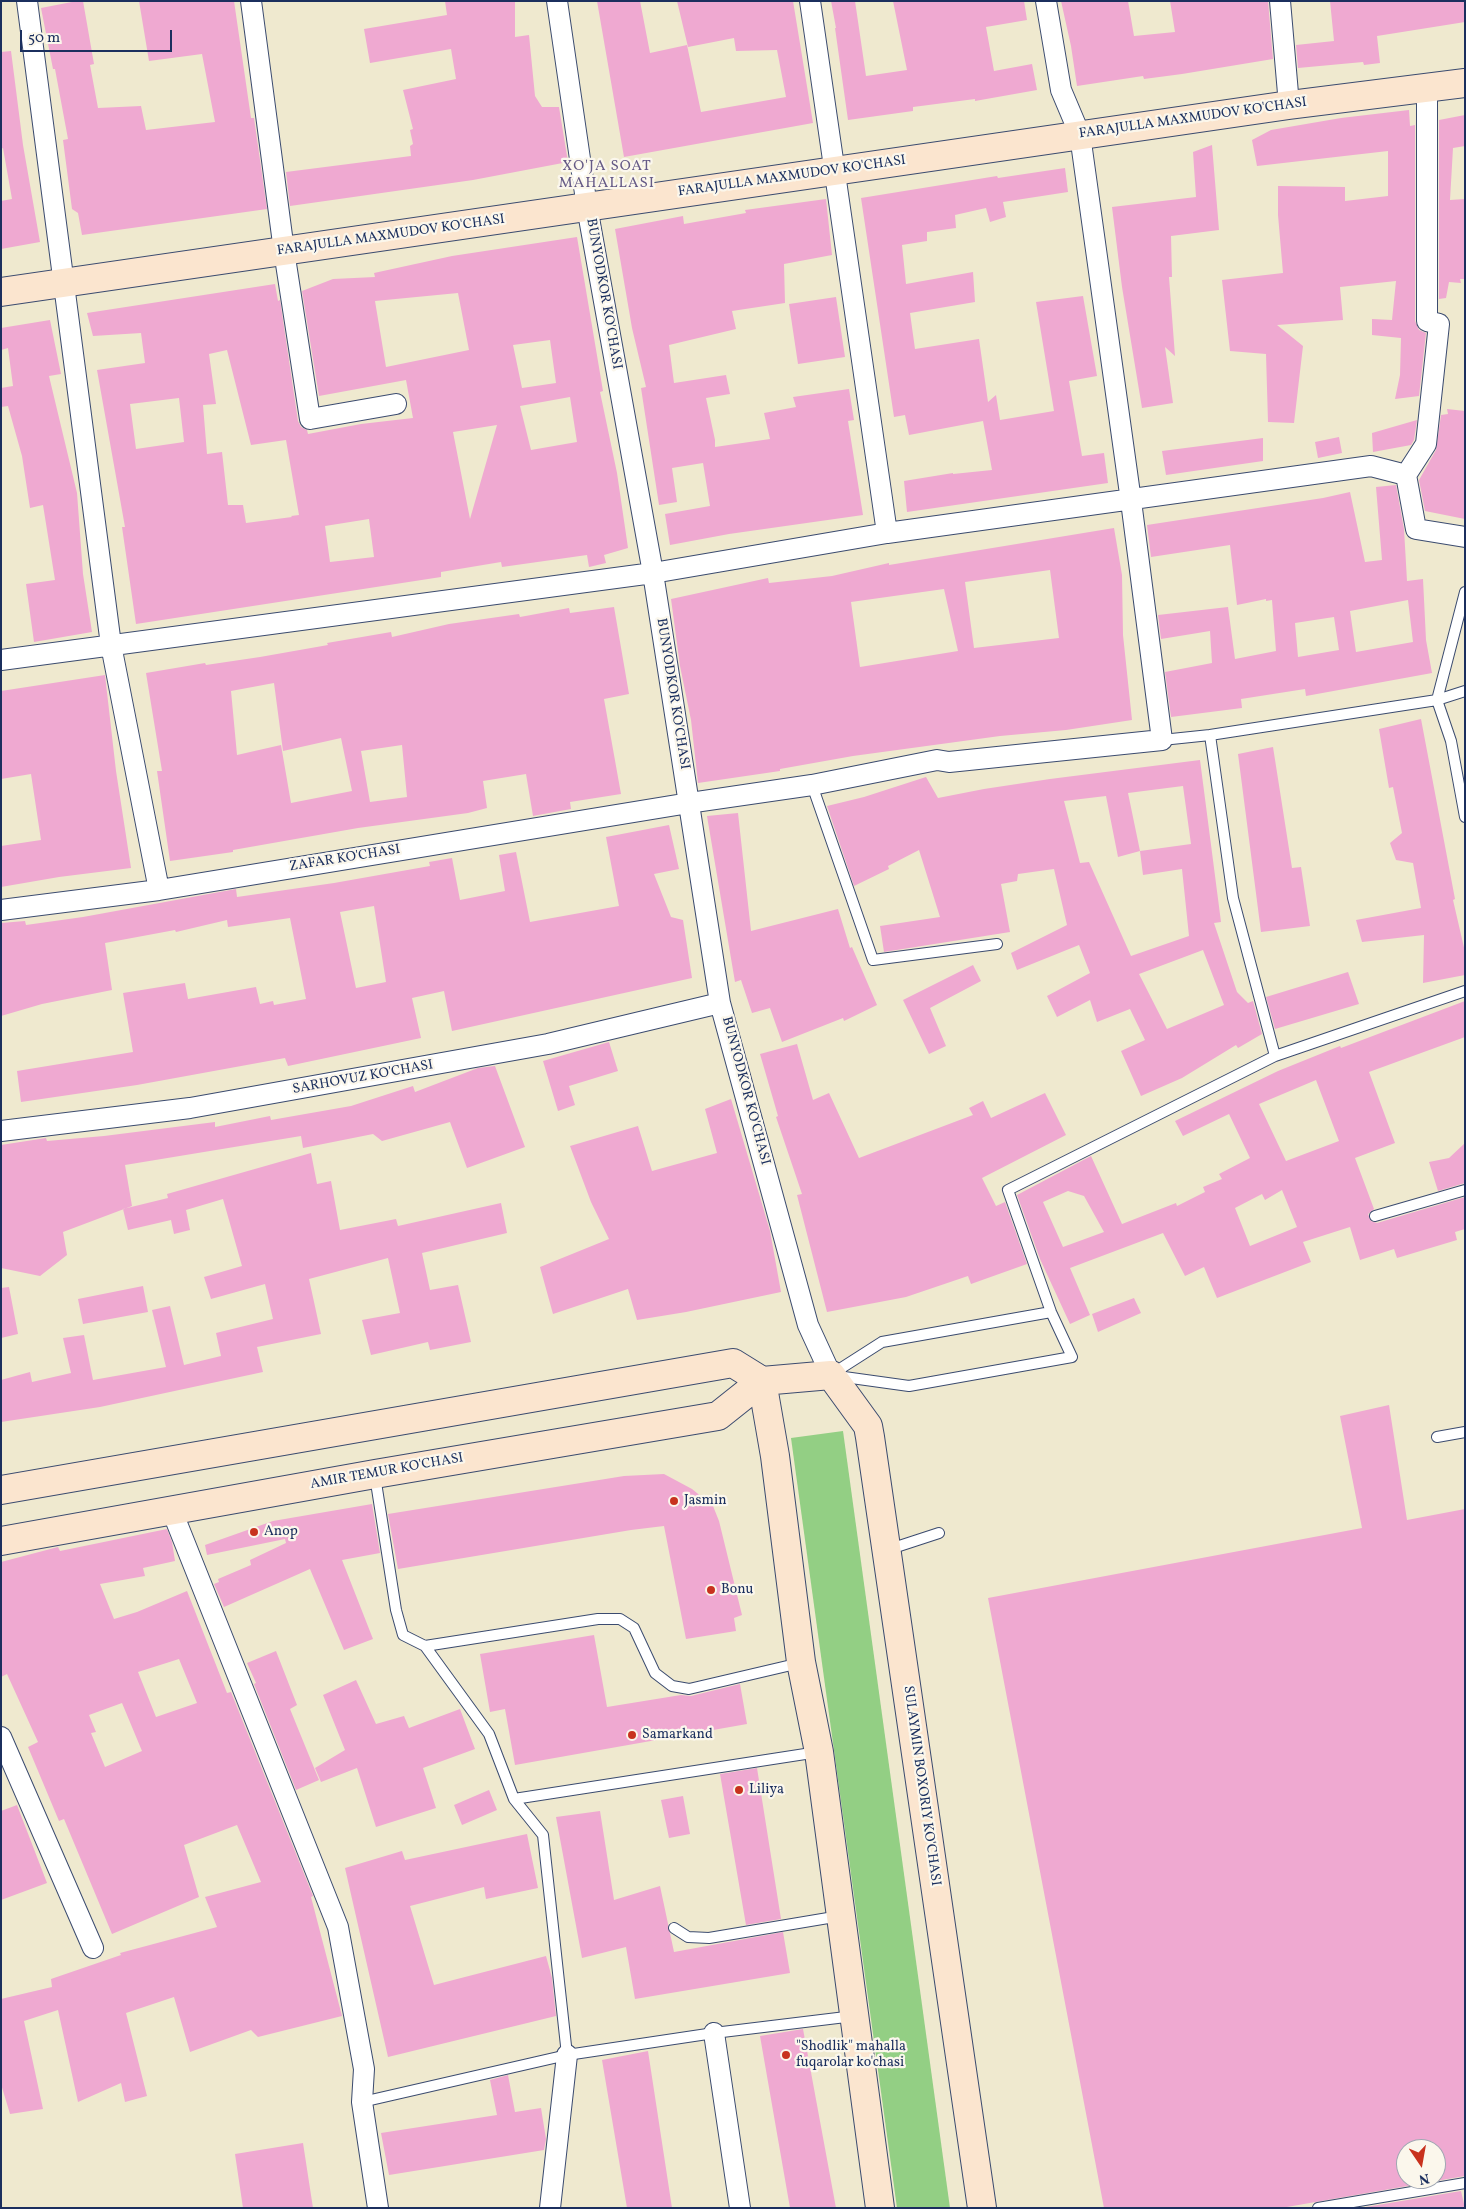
<!DOCTYPE html>
<style>
body{margin:0}
#map{position:relative;width:1466px;height:2209px;overflow:hidden;background:#efe9cf;font-family:Vollkorn,serif}
canvas{display:block}
.frame{position:absolute;inset:0;border:2px solid #1b2f5e;pointer-events:none}
.north{position:absolute;left:1396px;top:2139px;width:50px;height:50px;box-sizing:border-box;background:#fbf7ec;border:1px solid #a1a7b3;border-radius:50%;rotate:168deg;font-size:14px;font-weight:700;line-height:20px;text-align:center;color:#1b2f5e}
.north::after{content:'';display:block;margin:auto;width:18px;height:22px;background:#c8321e;clip-path:polygon(50% 0,100% 100%,50% 72%,0 100%)}
.scale{position:absolute;left:20px;top:30px;width:152px;height:22px;box-sizing:border-box;border:2px solid #1b2f5e;border-top:0;padding-left:6px;font-size:15px;line-height:18px;white-space:nowrap;color:#1b2f5e;-webkit-text-stroke:4px #fbf7ec;paint-order:stroke}
</style>
<div id="map">
<canvas width="1466" height="2209"></canvas>
<div class="frame"></div>
<div class="north">N</div>
<div class="scale">50 m</div>
</div>
<script>
const g = document.querySelector('canvas').getContext('2d');
g.lineJoin = 'round';
function paint(path, color) {
  g.fillStyle = color;
  g.fill(path, 'evenodd');
}
function strokePath(path, color, width, dash) {
  g.strokeStyle = color;
  g.lineWidth = width;
  g.lineCap = dash ? 'butt' : 'round';
  g.setLineDash(dash || []);
  g.stroke(path);
}
function write(font, color, halo, rows, align = 'center') {
  g.font = font + ' Vollkorn,serif';
  g.lineWidth = 4.5;
  g.setLineDash([]);
  g.textBaseline = 'middle';
  g.strokeStyle = halo;
  g.fillStyle = color;
  for (const [text, x, y, turn = 0] of rows) {
    g.save();
    g.translate(x, y);
    g.rotate((+turn || 0) * Math.PI / 180);
    g.textAlign = isNaN(turn) ? turn : align;
    if (halo) g.strokeText(text, 0, 0);
    g.fillText(text, 0, 0);
    g.restore();
  }
}
paint(new Path2D(`
 M843,1431L950,2208H897L791,1438Z`), '#93cf84');
paint(new Path2D(`
 M77,1H83L94,64L90,65L98,108L141,106L146,130L215,122L202,54L149,61L139,1H234L251,118H254L267,209L82,235L78,213L72,209L63,140L68,139L55,69H53L41,8Z
 M445,1H515V37L529,35L535,96L542,107H559L568,162L473,180L290,206L286,172L411,156L410,146L413,144L410,130L413,129L403,90L456,79L451,49L370,63L364,29L447,15Z
 M597,1H640L650,53L687,45L701,112L786,97L777,50L736,51L734,38L688,47L677,1H793L813,123L624,157Z
 M831,1H855L866,76L907,70L893,1H1024L1027,20L986,27L994,71L1032,64L1037,90L975,101V99L913,107V111L848,120L835,28H836Z
 M1061,1H1128L1134,36L1175,32L1170,1H1268L1273,59L1182,74L1144,79L1143,76L1077,86L1071,46Z
 M1330,1H1465V22L1377,36L1380,63L1364,65L1363,62L1298,68L1296,45L1334,41Z
 M11,51L23,145L40,242L1,249V201L12,199L3,148L1,149V52Z
 M1409,110L1410,126L1415,125V321L1419,330L1426,333L1419,396L1395,399L1400,375L1401,338L1372,335V319L1392,320L1396,281L1340,287L1343,320L1277,325L1303,346L1294,423L1268,422L1266,354L1230,351L1222,280L1283,273L1278,215V186L1345,187V201L1388,196V151L1257,166L1252,140L1271,130L1341,118Z
 M1465,115V146L1453,148L1450,200L1465,199V279H1460L1461,283L1449,282L1446,298L1439,299V120Z
 M1212,145L1219,230L1171,236L1172,277H1169L1175,356L1165,347L1173,403L1142,408L1122,287L1112,207L1196,197L1193,152Z
 M1065,168L1068,192L1003,202L1006,217L990,222L986,208L955,215L956,228L927,232V241L902,245L906,284L973,272L975,302L910,313L915,349L979,339L988,402L996,395L1000,420L1054,411L1036,302L1083,296L1097,376L1069,381L1082,456L1104,453L1108,483L907,512L904,481L953,473V474L992,470L983,421L909,435L905,415L894,417L861,198L997,176L998,178Z
 M826,199L832,255L784,264L785,303L732,311L736,329L669,345L674,383L726,375L730,394L706,398L715,440V447L770,439L764,413L796,407L793,397L849,389L854,420L848,421L863,515L729,534L670,545L665,514L710,506L703,463L672,468L677,502L659,505L641,388L646,387L632,328L615,229L683,216L684,224L746,213L745,210Z
 M577,237L603,391L600,392L617,473L628,548L604,555L606,563L589,567L587,555L502,567L501,562L441,572V577L136,624L122,527H125L97,370L145,363L141,333L93,336L87,313L275,284L278,301L280,300L298,421L301,427L307,430L308,434L361,424L413,418L406,380L319,396L302,291L333,279L375,277L374,273L452,256ZM458,293L469,350L386,367L375,301ZM550,340L556,383L522,388L513,345ZM227,350L251,445L286,440L299,515L291,516L292,517L246,523L243,505H228L222,452L207,454L203,405L216,404L209,354ZM570,397L577,442L531,450L520,406ZM179,398L184,442L136,449L130,404ZM497,425L470,519L453,432ZM369,519L374,557L330,562L325,526Z
 M836,297L845,357L798,364L789,304Z
 M50,320L61,374L49,376L77,493L83,574L92,632L34,642L26,584L55,580L43,505L30,508L22,456L8,406L1,407V388L13,386L8,348L1,350V328Z
 M1447,409L1465,411V519L1425,511L1419,480L1436,450L1441,415L1448,414Z
 M1417,420L1414,440L1411,445L1373,452L1372,433Z
 M1339,437L1342,453L1318,458L1315,442Z
 M1263,438V461L1166,475L1162,451Z
 M1396,485L1404,529L1407,581L1423,579L1426,640L1432,673L1306,696L1305,689L1241,699L1242,708L1171,717L1165,672L1212,663L1210,631L1161,639L1158,615L1228,607L1235,659L1276,651L1272,600L1266,601V599L1237,605L1230,545L1151,557L1147,525L1323,498L1350,492L1365,562L1382,560L1376,487ZM1408,600L1413,642L1356,652L1350,611ZM1334,617L1339,650L1298,657L1295,623Z
 M1114,528L1122,575L1123,635L1132,720L1066,730L1000,736L853,756L780,769V771L698,783L691,720L680,666L671,599L768,578L769,583L832,576L889,563V565ZM1050,570L1059,638L974,648L965,582ZM944,589L958,651L860,667L851,602Z
 M614,607L629,694L604,699L621,794L570,802L571,809L533,816L526,774L483,781L487,808L468,813L358,828L233,850V852L170,861L157,771H162L146,673L205,663L206,665L260,657L328,645L327,643L391,632L392,637L449,624L519,614L520,617L569,608L570,613ZM274,683L283,751L341,738L352,791L291,803L281,745L237,755L231,691ZM402,745L407,797L370,802L361,751Z
 M105,675L116,771L131,868L59,877L1,887V846L41,840L31,774L1,779V691Z
 M1421,719L1455,899L1453,900L1465,952V975L1423,983L1424,935L1362,942L1356,920L1421,908L1413,863L1396,860L1390,843L1402,833L1393,787L1389,788L1379,729Z
 M1273,747L1292,868L1301,867L1310,926L1261,932L1238,754Z
 M1200,760L1221,922L1214,923L1237,992L1248,1003L1253,1001L1262,1034L1238,1048L1236,1045L1182,1078L1141,1096L1121,1051L1145,1040L1130,1009L1097,1022L1090,1000L1057,1017L1047,996L1090,973L1079,945L1017,970L1011,953L1067,925L1054,869L1018,874L1017,881L1001,884L1010,932L884,952L880,926L940,917L919,850L888,866L889,869L854,886L827,806L864,797L926,777L938,798L984,789L1050,779ZM1183,786L1191,844L1140,851L1128,793ZM1106,796L1118,857L1140,851L1143,875L1182,869L1189,936L1131,956L1089,862L1080,863L1064,801ZM1203,950L1224,1005L1167,1029L1139,974Z
 M738,813L751,931L838,909L850,948L852,947L877,1005L844,1021L843,1018L782,1042L770,1008L752,1013L741,980L735,982L707,816Z
 M669,825L679,869L654,874L671,917L683,920L692,978L452,1031L444,991L412,998L421,1038L288,1066L285,1058L137,1085L21,1102L17,1071L133,1052L123,993L185,983L188,999L256,987L260,1004L273,1001L274,1005L306,999L290,918L228,927L227,920L176,932L175,930L105,943L112,990L42,1004L1,1016V923L25,921L26,925L83,917L236,889L237,897L334,883L430,866L429,862L452,858L460,900L505,891L499,855L516,852L530,922L619,906L606,837ZM374,906L386,982L356,988L340,912Z
 M973,965L981,981L930,1008L946,1046L929,1054L903,1000Z
 M1348,972L1359,1004L1275,1029L1266,997Z
 M1465,1001V1037L1369,1072L1395,1143L1355,1158L1374,1209L1368,1214L1371,1221L1377,1223L1465,1197V1229L1455,1232L1457,1240L1397,1258L1394,1249L1360,1260L1350,1227L1303,1242L1311,1262L1217,1298L1204,1267L1185,1276L1163,1233L1070,1268L1090,1315L1070,1324L1040,1259L1017,1195L1091,1156L1122,1224L1176,1203L1177,1206L1205,1192L1203,1187L1222,1179L1219,1174L1250,1158L1229,1114L1183,1136L1175,1121L1278,1071L1340,1046L1341,1048ZM1316,1080L1339,1141L1286,1161L1259,1104ZM1282,1190L1297,1227L1250,1246L1235,1208L1262,1194L1265,1200ZM1068,1191L1084,1196L1104,1232L1063,1247L1043,1202Z
 M609,1042L618,1071L569,1086L575,1105L558,1111L543,1061Z
 M797,1044L813,1100L829,1093L859,1158L973,1115L969,1108L983,1101L991,1118L1045,1093L1066,1135L982,1178L996,1206L1005,1202L1027,1264L971,1284L968,1276L906,1297L827,1312L797,1195L802,1194L776,1117L778,1116L760,1054Z
 M495,1066L525,1147L467,1168L450,1122L382,1141L373,1134L303,1148L301,1136L125,1165L132,1206L63,1232L67,1255L40,1276L1,1268V1145L46,1138L47,1141L104,1136L215,1122V1127L270,1116L271,1120L351,1106L413,1086L415,1092L478,1068Z
 M731,1099L770,1231L781,1292L686,1312L637,1320L628,1289L553,1314L540,1267L609,1239L591,1202L570,1146L638,1126L652,1171L717,1153L705,1109Z
 M1465,1143V1183L1438,1191L1429,1162L1449,1158Z
 M311,1153L317,1184L331,1181L340,1230L396,1219L398,1226L501,1203L507,1233L422,1253L430,1290L458,1285L471,1342L430,1350L428,1342L371,1355L362,1320L400,1313L388,1258L309,1279L321,1334L257,1347L263,1372L100,1407L1,1422V1380L30,1372L32,1382L71,1373L63,1338L84,1335L93,1380L166,1367L152,1310L170,1306L184,1365L221,1356L216,1333L273,1319L265,1284L211,1299L204,1277L242,1266L223,1199L186,1210L190,1230L174,1234L171,1220L128,1230L123,1209L168,1198L167,1194Z
 M143,1286L148,1312L83,1324L78,1299Z
 M9,1287L18,1334L1,1338V1288Z
 M1134,1298L1141,1313L1098,1332L1092,1314Z
 M1389,1405L1407,1520L1465,1509V2176L1281,2208H1104L988,1598L1362,1528L1340,1416ZM1406,2149H1436V2179H1406Z
 M664,1474L692,1489L713,1506L719,1521L742,1615L734,1618L736,1631L686,1639L664,1526L631,1530L398,1569L388,1514L624,1476Z
 M372,1504L380,1553L342,1560L373,1639L344,1650L310,1569L224,1607L214,1584L219,1582L218,1579L251,1565L250,1560L286,1543L285,1539L207,1555L205,1545L273,1521Z
 M167,1529L172,1542L175,1561L143,1568L145,1576L100,1584L114,1619L137,1612L187,1591L227,1693L231,1692L313,1896L311,1897L342,2016L258,2037L251,2030L190,2052L174,1997L126,2013L147,2096L125,2102L121,2083L78,2102L58,2010L24,2021L43,2109L10,2114L1,2084V1999L52,1987L51,1979L121,1955L120,1953L217,1927L205,1897L261,1882L237,1825L184,1845L199,1897L112,1934L64,1819L59,1821L28,1747L38,1742L7,1674L1,1677V1562L58,1547L60,1551ZM179,1659L197,1703L156,1717L138,1672ZM122,1703L142,1751L105,1767L91,1733L96,1732L89,1715Z
 M594,1635L607,1707L681,1695L691,1696L740,1684L747,1724L515,1765L505,1709L490,1712L480,1654Z
 M276,1651L297,1705L290,1709L319,1780L296,1790L254,1684L256,1683L247,1663Z
 M356,1680L376,1724L404,1716L409,1728L460,1709L475,1749L423,1768L436,1808L376,1827L357,1768L321,1782L315,1768L345,1750L323,1695Z
 M757,1768L781,1919L746,1925L720,1774Z
 M489,1790L497,1810L462,1825L454,1805Z
 M683,1796L690,1834L669,1838L661,1800Z
 M17,1805L47,1883L1,1900V1811Z
 M600,1811L614,1900L660,1886L674,1952L783,1932L790,1973L635,1999L626,1947L582,1958L556,1817Z
 M527,1834L538,1888L486,1899L484,1887L410,1906L434,1985L546,1956L552,1978L556,2016L388,2057L345,1868L402,1851L405,1860Z
 M803,2029L836,2208H790L760,2036Z
 M648,2051L672,2208H627L602,2060Z
 M508,2075L515,2112L541,2108L546,2139L544,2150L389,2175L381,2133L497,2115L490,2080Z
 M303,2143L313,2208H243L235,2154Z
 M1461,2191L1465,2208H1360Z`), '#efa9d1');
const lane = new Path2D(`
 M1465,592L1437,700L1465,691
 M1162,740L1210,735
 M812,785L873,960L997,944
 M1275,1056L1465,991
 M1375,1216L1465,1190
 M832,1374L882,1342L1051,1312
 M837,1376L909,1386L1072,1357L1051,1312L1008,1190L1275,1056L1233,898L1210,735L1437,700L1451,741L1465,817
 M1437,1437L1465,1432
 M375,1476L396,1610L403,1635L425,1646L598,1619H620L634,1628L655,1673L672,1686L689,1689L800,1663
 M887,1550L939,1533
 M425,1646L489,1734L514,1799L543,1835L567,2055L714,2033L854,2016
 M514,1799L818,1752
 M674,1928L688,1937L709,1938L840,1916
 M362,2102L567,2055
 M1318,2208L1465,2183`);
const street = new Path2D(`
 M27,1L111,645L159,890
 M251,1L284,251L310,419L396,404
 M557,1L587,207L653,573L720,1003L808,1325L831,1375
 M810,1L887,533
 M1280,1L1289,105
 M1406,475L1426,444L1439,324L1427,321V88
 M1,660L653,573L887,533L1371,466L1406,475L1416,529L1465,537
 M1,910L159,890L689,803L812,785L937,760L949,762L1162,740L1131,501L1080,135L1061,90L1046,1
 M1,1131L190,1108L548,1044L720,1003
 M172,1511L338,1927L364,2069L362,2102L378,2208
 M1,1737L93,1948
 M714,2033L740,2208
 M550,2208L567,2055`);
const secondary = new Path2D(`
 M1,292L1289,105L1465,83
 M762,1381L775,1456L801,1662L819,1752L880,2208
 M1,1490L733,1363L762,1381
 M1,1541L375,1474L718,1416L762,1381L831,1375L868,1426L870,1437L982,2208`);
strokePath(lane, '#3b4b6f', 12);
strokePath(street, '#3b4b6f', 22);
strokePath(secondary, '#3b4b6f', 30);
strokePath(lane, '#fff', 10);
strokePath(street, '#fff', 20);
strokePath(secondary, '#fbe5cf', 28);
for (const [x, y, r, color] of [
 [674,1501,5,"#c8321e"],
 [254,1532,5,"#c8321e"],
 [711,1590,5,"#c8321e"],
 [632,1735,5,"#c8321e"],
 [739,1790,5,"#c8321e"],
 [786,2055,5,"#c8321e"]
]) {
  const dot = new Path2D();
  dot.arc(x, y, r, 0, 2 * Math.PI);
  g.fillStyle = color;
  g.fill(dot);
  strokePath(dot, '#fbf7ec', 2);
}
write('14px', '#1b2f5e', '#fbf7ec', [
 ["FARAJULLA MAXMUDOV KO'CHASI",1193,119,-8],
 ["FARAJULLA MAXMUDOV KO'CHASI",792,177,-8],
 ["FARAJULLA MAXMUDOV KO'CHASI",391,236,-8],
 ["BUNYODKOR KO'CHASI",603,294,80],
 ["BUNYODKOR KO'CHASI",672,694,81],
 ["ZAFAR KO'CHASI",345,859,-9],
 ["SARHOVUZ KO'CHASI",363,1078,-10],
 ["BUNYODKOR KO'CHASI",745,1091,75],
 ["AMIR TEMUR KO'CHASI",387,1472,-10],
 ["SULAYMIN BOXORIY KO'CHASI",921,1786,82]
]);
write('14px', '#1b2f5e', '#fbf7ec', [
 ["Jasmin",684,1501],
 ["Anop",264,1532],
 ["Bonu",721,1590],
 ["Samarkand",642,1735],
 ["Liliya",749,1790],
 ["\"Shodlik\" mahalla",796,2047],
 ["fuqarolar ko'chasi",796,2063]
], 'left');
g.letterSpacing = '1px';
write('15px', '#655a86', '#fbf7ec', [
 ["XO'JA SOAT",607,167],
 ["MAHALLASI",607,184]
]);
g.letterSpacing = '0px';
</script>
